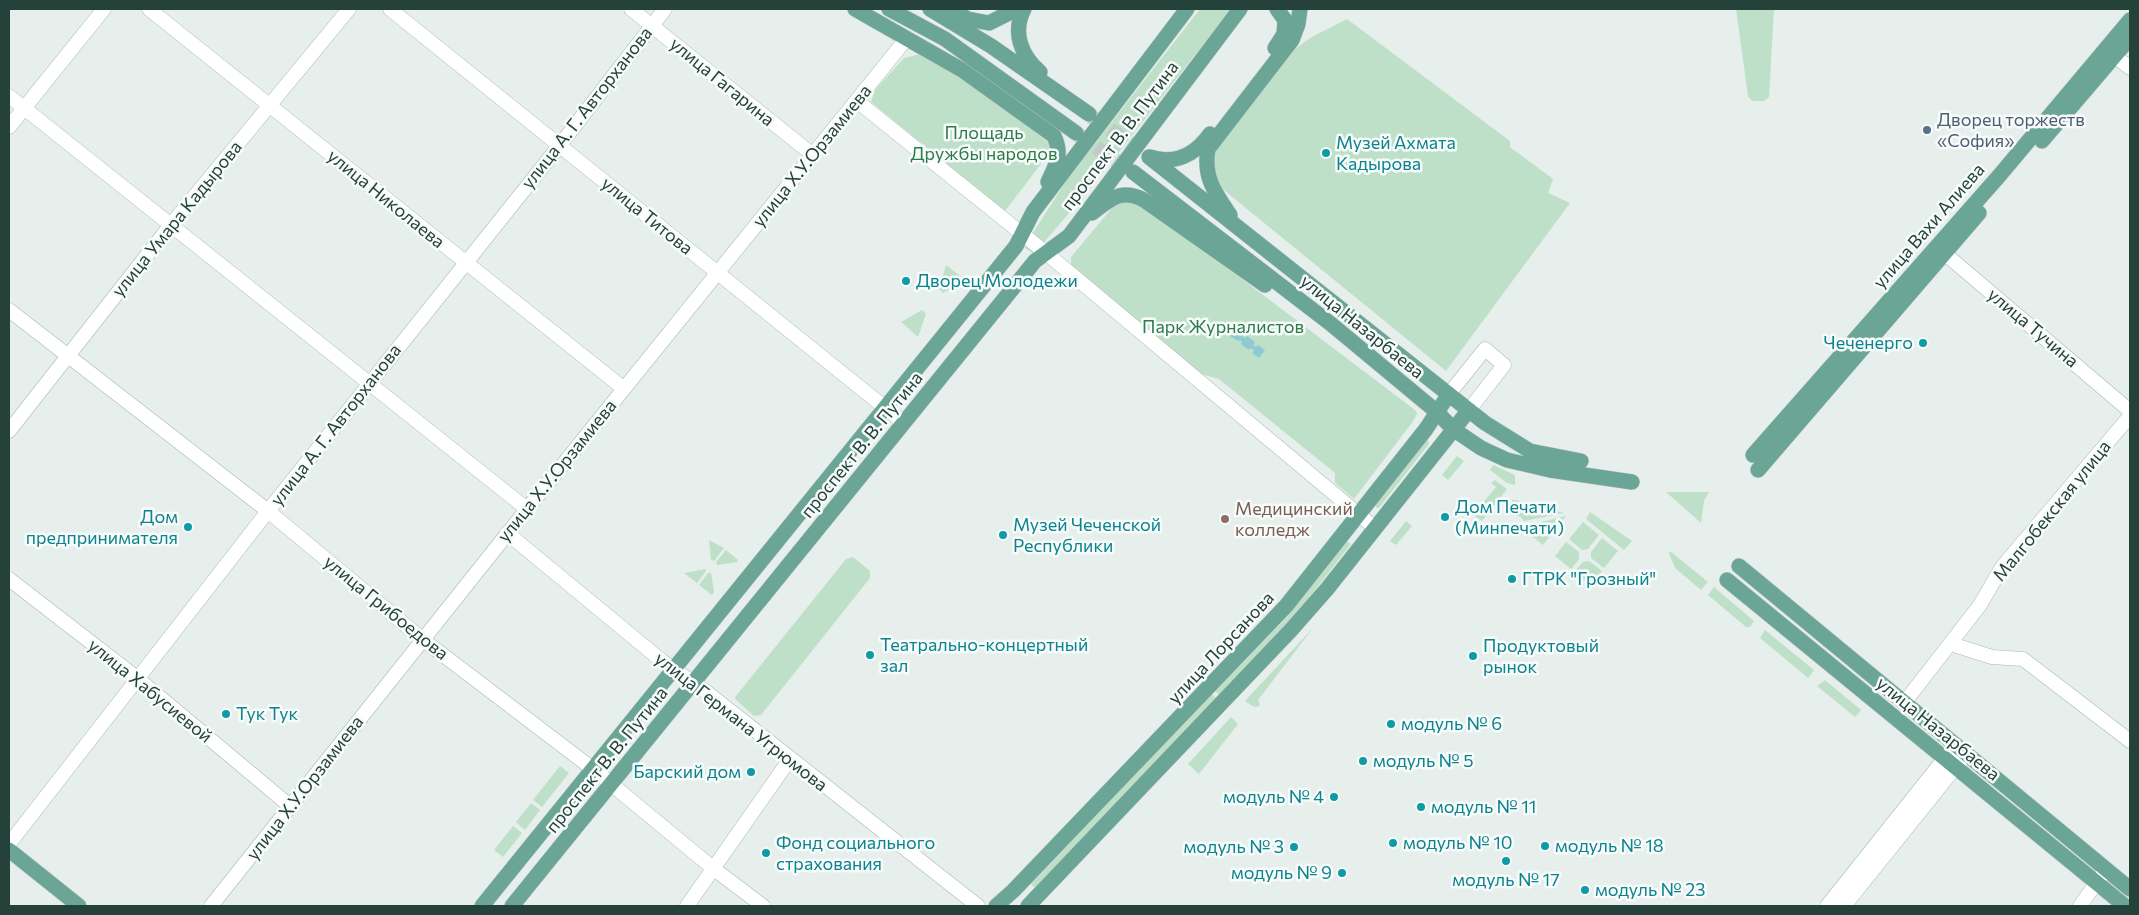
<!DOCTYPE html>
<meta charset="utf-8">
<style>
body{margin:0}
#map{position:relative;width:2139px;height:915px;overflow:hidden;background:#e6efeb;font-family:Commissioner,sans-serif}
canvas{display:block}
.frame{position:absolute;inset:0;border:10px solid #24423a;pointer-events:none}
</style>
<div id="map">
<canvas width="2139" height="915"></canvas>
<div class="frame"></div>
</div>
<script>
const g = document.querySelector('canvas').getContext('2d');
g.lineJoin = 'round';
function paint(path, color) {
  g.fillStyle = color;
  g.fill(path, 'evenodd');
}
function strokePath(path, color, width, dash) {
  g.strokeStyle = color;
  g.lineWidth = width;
  g.lineCap = dash ? 'butt' : 'round';
  g.setLineDash(dash || []);
  g.stroke(path);
}
function write(font, color, halo, rows, align = 'center') {
  g.font = font + ' Commissioner,sans-serif';
  g.lineWidth = 5;
  g.setLineDash([]);
  g.textBaseline = 'middle';
  g.strokeStyle = halo;
  g.fillStyle = color;
  for (const [text, x, y, turn = 0] of rows) {
    g.save();
    g.translate(x, y);
    g.rotate((+turn || 0) * Math.PI / 180);
    g.textAlign = isNaN(turn) ? turn : align;
    if (halo) g.strokeText(text, 0, 0);
    g.fillText(text, 0, 0);
    g.restore();
  }
}
paint(new Path2D(`
 M1200,9H1231L1094,184L1034,254L1024,247L1068,178Z
 M1736,9H1774L1769,97L1764,101H1752L1748,96Z
 M1347,19L1510,141V147L1553,179L1548,193L1570,203L1446,371L1220,187L1211,166L1216,147L1283,58L1310,38Z
 M924,53L963,75L1054,147L1005,211L871,102L875,90L904,58Z
 M1122,196L1151,210L1415,410L1417,413L1414,420L1354,499L1335,483V473L1219,379L1201,374L1071,267V257Z
 M946,265L965,280L943,293L939,289Z
 M922,310L926,314L918,337L901,322Z
 M1425,440L1429,441V444L1379,508H1377L1375,505Z
 M1457,456L1464,461L1448,480L1442,475Z
 M1493,465L1515,475V485L1507,483L1490,470Z
 M1495,480L1507,489L1482,521L1473,515L1496,487L1491,483Z
 M1666,492H1709L1704,501L1701,523Z
 M1512,500H1516L1564,513L1524,521L1521,517L1513,514Z
 M1590,512L1632,541L1624,550L1586,519Z
 M1566,516L1543,545L1524,530L1525,526Z
 M1406,521L1412,526L1396,545L1390,541Z
 M1583,522L1599,535L1588,549L1582,550L1569,539Z
 M1602,538L1618,551L1604,568L1591,558V552Z
 M709,540L724,548L714,561L711,560Z
 M1346,540L1351,544L1290,622L1219,695L1215,691L1286,618Z
 M1566,542L1579,552V559L1571,569L1555,556Z
 M726,550L738,560L737,562L717,565L716,562Z
 M1670,551L1708,582L1701,590L1675,568L1669,553Z
 M853,557L870,571V578L761,715L754,716L735,699L736,696L846,559Z
 M1589,561L1602,571L1590,585L1574,572L1583,562Z
 M705,569L706,571L697,583L684,573Z
 M708,573H711L714,592L712,595L699,585Z
 M1714,587L1754,621L1750,627H1746L1708,595Z
 M1313,628L1258,700L1260,706L1254,707L1245,701Z
 M1765,630L1814,670L1808,678L1760,638Z
 M1825,680L1861,710L1855,717L1817,686Z
 M1212,694L1216,698L1035,888L1031,884Z
 M1231,717L1238,724L1199,774L1188,764Z
 M560,766L569,773L542,807L533,800Z
 M531,803L540,810L525,830L516,822Z
 M513,826L522,833L503,857L494,850Z`), '#bfe0c8');
paint(new Path2D(`
 M1237,328L1244,334L1242,336L1245,338L1247,336L1255,342L1253,345L1256,347L1258,345L1265,350L1259,358L1252,353L1254,351L1251,348L1249,350L1241,344L1242,342L1240,340L1238,341L1230,336Z`), '#8ec9d4');
strokePath(new Path2D(`
 M1091,116L1149,157
 M1077,134L1132,172`), '#bfccc8', 15, [15, 8]);
const minor = new Path2D(`
 M149,9L623,388
 M390,9L904,423
 M631,9L813,155
 M2107,50L2130,68
 M9,96L527,509
 M857,101L1046,253L1375,528
 M9,127L104,9
 M1937,247L2130,411
 M9,310L268,511L422,639L593,769L714,869L763,906
 M1449,394L1485,349L1504,365L1469,410
 M9,431L170,226L349,9
 M507,533L662,661L705,691L978,906
 M9,579L137,678L290,806
 M1951,644L1992,657L2023,659L2130,741
 M1904,703L1980,605L2002,567L2130,416
 M9,844L268,511L560,145L665,9
 M211,906L527,509L907,38
 M687,906L790,759
 M1827,906L1952,749
 M1844,906L1966,754
 M2080,906L2106,869`);
const major = new Path2D(`
 M855,9L962,70L1054,136C1063,155 1056,164 1048,182
 M889,9L945,39L1076,133
 M930,9L991,46L1089,114
 M948,9L968,19L989,23L1009,13L1012,9
 M1024,9C1012,32 1021,56 1040,72
 M1275,48L1284,34L1285,20L1277,9
 M2042,141L2130,38
 M1149,157L1485,423L1530,451L1581,461
 M1150,157C1175,165 1195,155 1210,134
 M1133,172L1331,324L1437,412L1453,429L1481,448L1507,460L1550,470L1632,482
 M1092,213C1111,199 1121,188 1144,200L1265,285
 M1230,215C1215,193 1203,177 1208,149L1292,40L1298,24L1300,9
 M1753,455L1999,176L2130,20
 M1758,470L1979,213
 M1739,566L2130,889
 M1727,580L2125,906
 M9,850L79,906
 M482,906L1016,246L1033,212L1187,9
 M512,906L1035,261L1069,236L1240,9
 M996,906L1013,891L1286,606L1426,429L1449,394
 M1028,906L1291,630L1327,589L1469,410`);
strokePath(minor, '#a8b8b2', 15);
strokePath(major, '#c2cac8', 16);
strokePath(minor, '#fff', 14);
strokePath(major, '#6aa596', 15);
for (const [x, y, r, color] of [
 [1927,130,5,"#5c6f8a"],
 [1326,153,5,"#0f9aa8"],
 [906,281,5,"#0f9aa8"],
 [1923,343,5,"#0f9aa8"],
 [1445,517,5,"#0f9aa8"],
 [1225,519,5,"#8d6e63"],
 [188,527,5,"#0f9aa8"],
 [1003,535,5,"#0f9aa8"],
 [1512,579,5,"#0f9aa8"],
 [870,655,5,"#0f9aa8"],
 [1473,656,5,"#0f9aa8"],
 [226,714,5,"#0f9aa8"],
 [1391,724,5,"#0f9aa8"],
 [1363,761,5,"#0f9aa8"],
 [751,772,5,"#0f9aa8"],
 [1334,797,5,"#0f9aa8"],
 [1421,807,5,"#0f9aa8"],
 [1393,843,5,"#0f9aa8"],
 [1545,846,5,"#0f9aa8"],
 [1294,847,5,"#0f9aa8"],
 [766,853,5,"#0f9aa8"],
 [1506,861,5,"#0f9aa8"],
 [1342,873,5,"#0f9aa8"],
 [1585,890,5,"#0f9aa8"]
]) {
  const dot = new Path2D();
  dot.arc(x, y, r, 0, 2 * Math.PI);
  g.fillStyle = color;
  g.fill(dot);
  strokePath(dot, '#f7fbf9', 2);
}
write('18px', '#24423a', '#f7fbf9', [
 ["улица Гагарина",722,82,39],
 ["улица А. Г. Авторханова",587,108,-52],
 ["проспект В. В. Путина",1120,136,-53],
 ["улица Х.У.Орзамиева",812,156,-51],
 ["улица Николаева",386,199,39],
 ["улица Титова",647,216,39],
 ["улица Умара Кадырова",177,219,-51],
 ["улица Вахи Алиева",1929,226,-49],
 ["улица Назарбаева",1362,327,39],
 ["улица Тучина",2033,328,40],
 ["улица А. Г. Авторханова",336,425,-52],
 ["проспект В. В. Путина",862,445,-51],
 ["улица Х.У.Орзамиева",557,471,-51],
 ["Малгобекская улица",2052,511,-51],
 ["улица Грибоедова",386,608,39],
 ["улица Лорсанова",1221,648,-47],
 ["улица Хабусиевой",150,691,39],
 ["улица Германа Угрюмова",741,722,38],
 ["улица Назарбаева",1938,729,39],
 ["проспект В. В. Путина",607,760,-51],
 ["улица Х.У.Орзамиева",305,788,-52]
]);
write('18px', '#4e5e75', '#f7fbf9', [
 ["Дворец торжеств",1937,120],
 ["«София»",1937,141]
], 'left');
write('18px', '#2d7a4b', '#f7fbf9', [
 ["Площадь",984,133],
 ["Дружбы народов",984,154],
 ["Парк Журналистов",1223,327]
]);
write('18px', '#0d838f', '#f7fbf9', [
 ["Музей Ахмата",1336,143],
 ["Кадырова",1336,164],
 ["Дворец Молодежи",916,281],
 ["Чеченерго",1913,343,"right"],
 ["Дом Печати",1455,507],
 ["(Минпечати)",1455,528],
 ["Дом",178,517,"right"],
 ["предпринимателя",178,538,"right"],
 ["Музей Чеченской",1013,525],
 ["Республики",1013,546],
 ["ГТРК \"Грозный\"",1522,579],
 ["Театрально-концертный",880,645],
 ["зал",880,666],
 ["Продуктовый",1483,646],
 ["рынок",1483,667],
 ["Тук Тук",236,714],
 ["модуль № 6",1401,724],
 ["модуль № 5",1373,761],
 ["Барский дом",741,772,"right"],
 ["модуль № 4",1324,797,"right"],
 ["модуль № 11",1431,807],
 ["Фонд социального",776,843],
 ["страхования",776,864],
 ["модуль № 10",1403,843],
 ["модуль № 18",1555,846],
 ["модуль № 3",1284,847,"right"],
 ["модуль № 9",1332,873,"right"],
 ["модуль № 17",1506,880,"center"],
 ["модуль № 23",1595,890]
], 'left');
write('18px', '#785e54', '#f7fbf9', [
 ["Медицинский",1235,509],
 ["колледж",1235,530]
], 'left');
</script>
